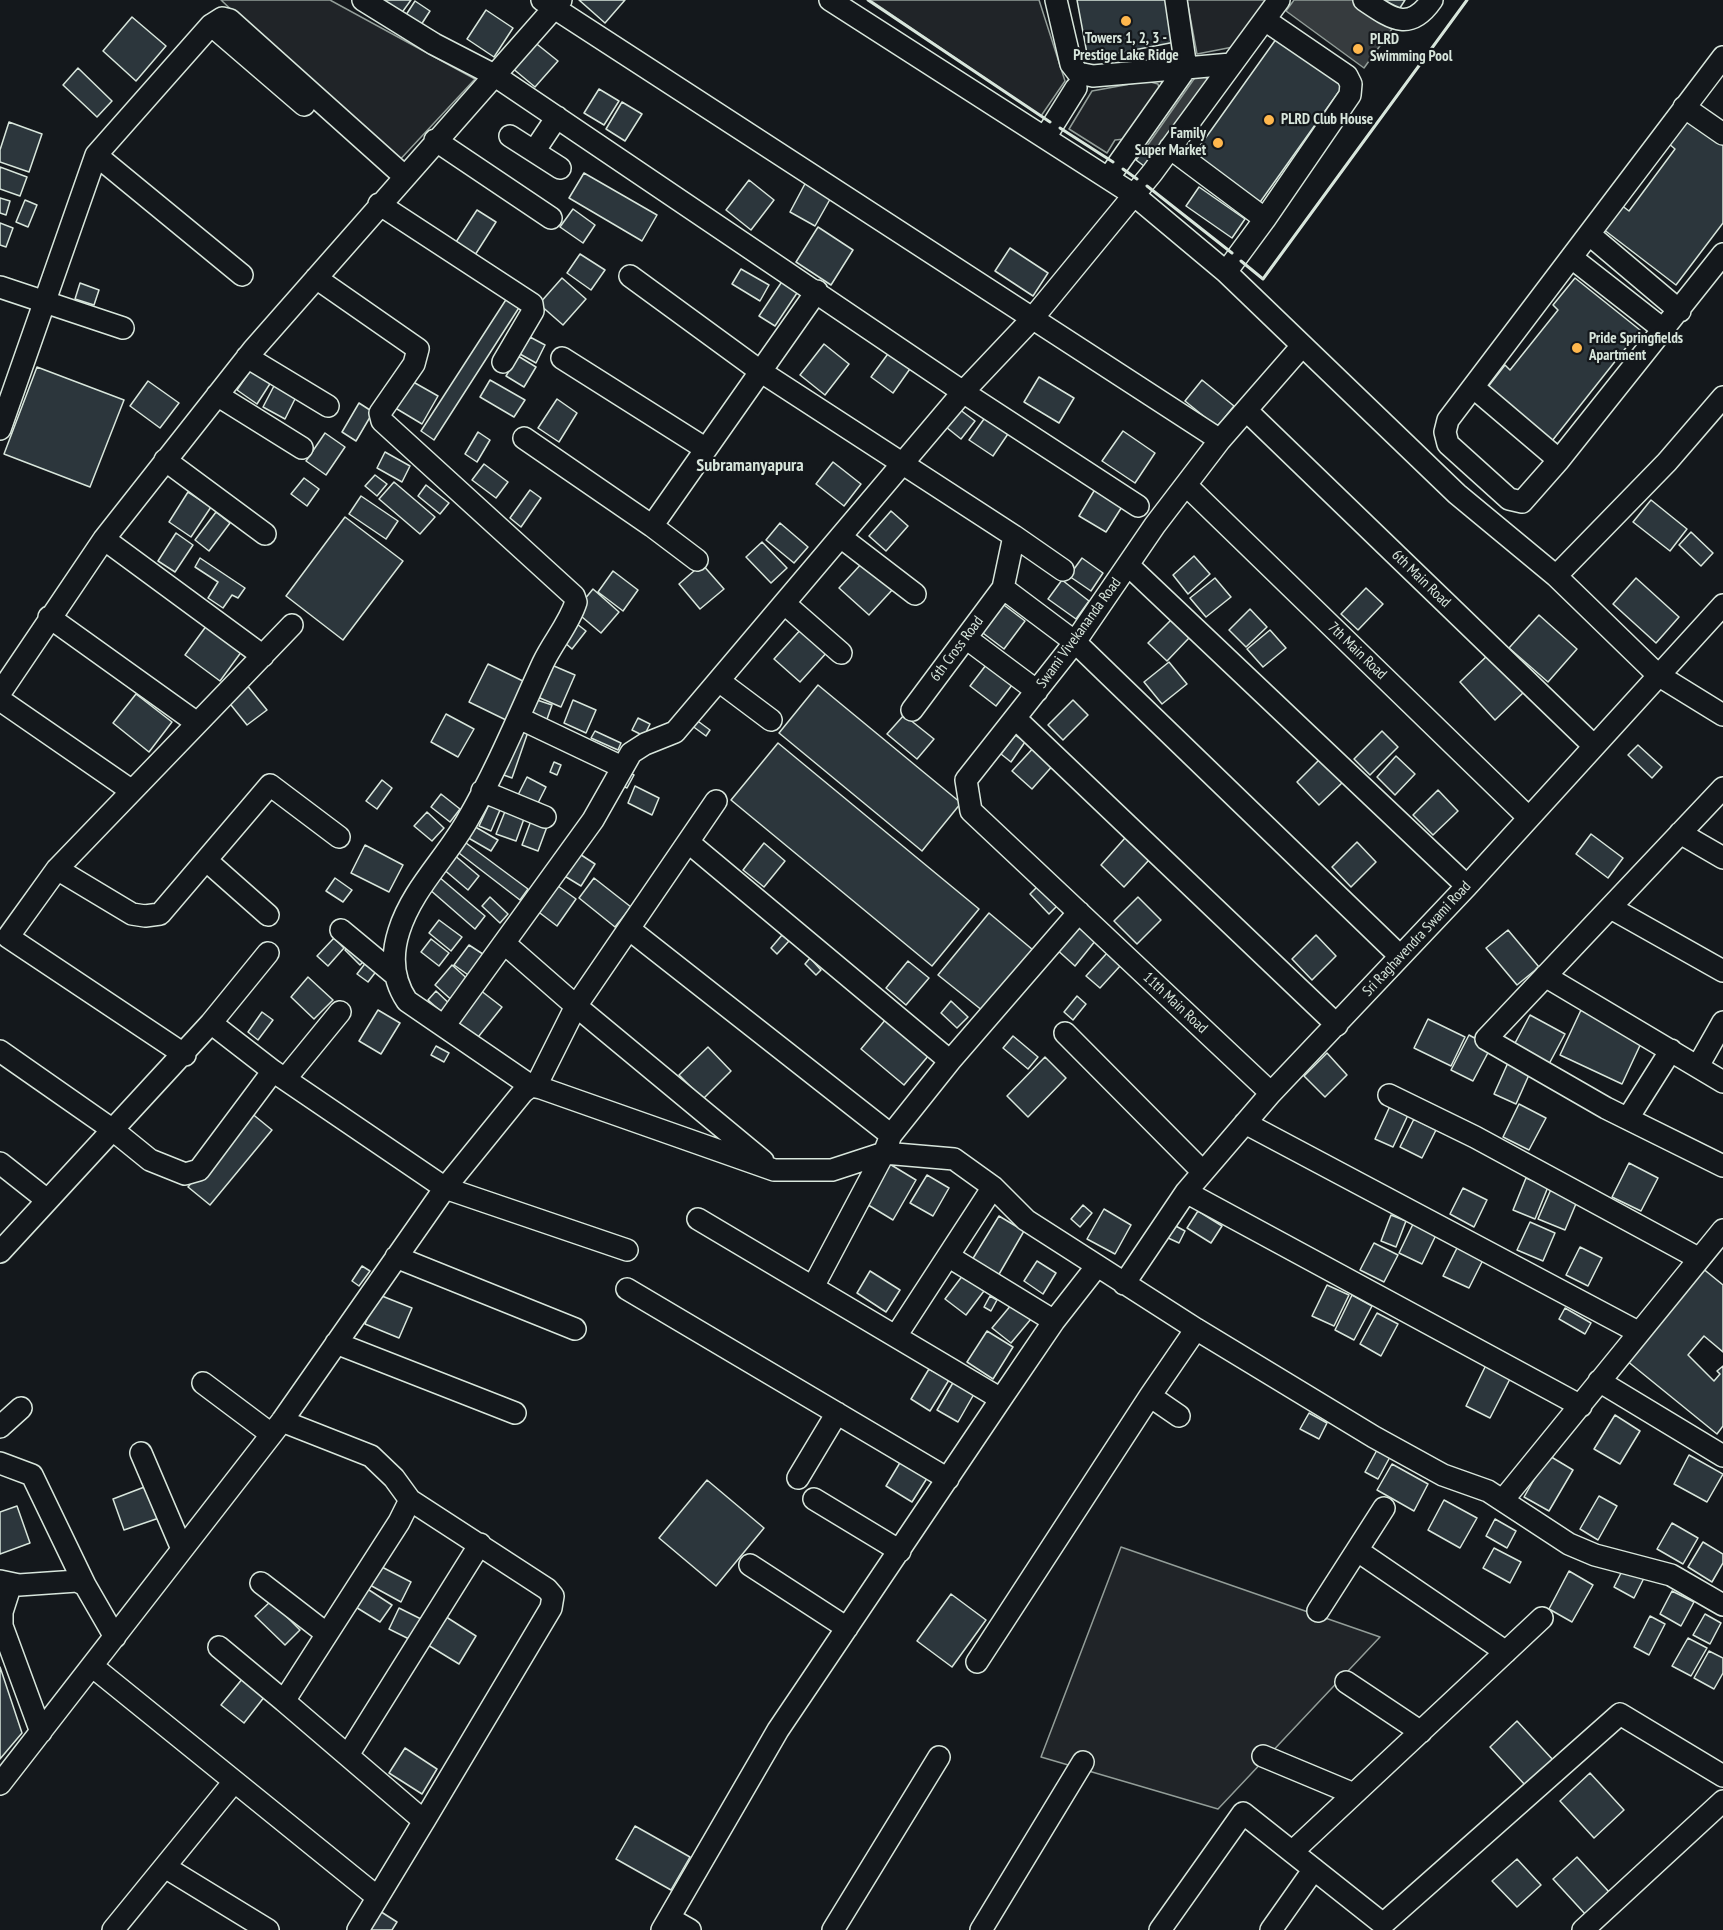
<!DOCTYPE html>
<style>
body{margin:0}
canvas{display:block;background:#14181c}
</style>
<canvas width="1723" height="1930"></canvas>
<script>
const g = document.querySelector('canvas').getContext('2d');
g.lineJoin = 'round';
function paint(path, color) {
  g.fillStyle = color;
  g.fill(path, 'evenodd');
}
function strokePath(path, color, width, dash) {
  g.strokeStyle = color;
  g.lineWidth = width;
  g.lineCap = dash ? 'butt' : 'round';
  g.setLineDash(dash || []);
  g.stroke(path);
}
function write(font, color, halo, rows, align = 'center') {
  g.font = font + ' "PT Sans Narrow",sans-serif';
  g.lineWidth = 4.5;
  g.setLineDash([]);
  g.textBaseline = 'middle';
  g.strokeStyle = halo;
  g.fillStyle = color;
  for (const [text, x, y, turn = 0] of rows) {
    g.save();
    g.translate(x, y);
    g.rotate((+turn || 0) * Math.PI / 180);
    g.textAlign = isNaN(turn) ? turn : align;
    if (halo) g.strokeText(text, 0, 0);
    g.fillText(text, 0, 0);
    g.restore();
  }
}
const green = new Path2D(`
 M221,0H330L475,79L395,165Z
 M870,0H1039L1065,81L1041,116Z
 M1187,0H1266L1233,47L1197,54Z
 M1147,81L1158,84L1159,88L1125,139L1115,140L1107,153L1069,129L1092,91Z
 M1121,1547L1380,1637L1218,1809L1041,1757Z`);
paint(green, '#202428');
strokePath(green, '#939e99', 1.5);
const water = new Path2D(`
 M1294,0H1352L1392,29L1364,68L1286,11Z
 M1201,69L1213,78L1159,155L1147,146Z`);
paint(water, '#363b3e');
strokePath(water, '#939e99', 1.5);
const building = new Path2D(`
 M375,0H411L398,18Z
 M579,0H625L605,23Z
 M1077,0H1167L1175,42L1088,59Z
 M1382,0H1405L1398,11Z
 M415,1L430,11L419,28L404,18Z
 M486,10L513,28L494,57L467,39Z
 M132,17L166,46L136,81L103,51Z
 M1279,35L1345,83L1258,205L1192,157Z
 M533,41L558,61L535,87L511,67Z
 M78,68L112,101L97,117L63,85Z
 M599,89L619,101L604,125L584,113Z
 M622,102L642,114L625,141L606,129Z
 M1689,115L1723,142V223L1676,285L1603,229L1621,205L1629,211L1675,149L1668,143Z
 M9,122L42,134L29,172L0,162V150Z
 M1147,146L1159,155L1148,169L1136,160Z
 M0,167L27,177L20,196L0,189Z
 M584,173L657,215L642,241L569,198Z
 M749,180L774,200L751,230L726,210Z
 M807,180L833,194L815,226L790,212Z
 M1199,187L1245,219L1232,238L1186,206Z
 M0,198L10,201L6,215L0,213Z
 M25,200L37,205L28,227L16,222Z
 M573,209L595,225L583,243L560,227Z
 M477,210L496,222L475,255L456,242Z
 M0,223L13,228L6,247L0,245Z
 M818,227L853,250L831,285L796,262Z
 M1010,248L1048,273L1033,296L995,271Z
 M580,254L605,270L591,290L567,273Z
 M741,269L769,285L760,301L732,284Z
 M562,278L586,299L563,325L539,304Z
 M1575,278L1640,330L1552,441L1487,388L1505,365L1510,370L1558,310L1553,305Z
 M783,280L799,290L775,326L759,316Z
 M80,283L99,290L94,305L75,299Z
 M509,295L522,303L434,440L421,431Z
 M530,337L545,345L536,363L520,354Z
 M824,344L849,364L825,395L800,375Z
 M890,351L912,366L893,393L871,377Z
 M518,356L536,367L524,387L506,376Z
 M254,365L273,379L257,404L237,390Z
 M37,367L124,400L90,487L4,454Z
 M1039,377L1074,398L1059,423L1024,402Z
 M408,379L438,396L422,424L392,406Z
 M490,380L525,400L514,417L480,397Z
 M1202,380L1234,406L1217,427L1185,401Z
 M148,381L179,403L160,428L130,406Z
 M275,384L297,395L285,419L263,407Z
 M557,399L577,413L559,442L538,428Z
 M359,403L373,412L356,441L342,432Z
 M959,409L975,421L961,439L946,427Z
 M989,412L1012,428L993,456L969,440Z
 M1123,431L1155,453L1135,483L1102,461Z
 M478,432L490,440L477,462L465,454Z
 M325,433L345,447L326,475L306,461Z
 M385,452L410,466L402,482L377,468Z
 M833,462L861,484L844,506L816,484Z
 M484,464L508,482L496,498L472,480Z
 M375,475L387,484L377,496L365,486Z
 M304,478L319,489L307,506L291,494Z
 M394,482L435,517L420,534L379,499Z
 M426,485L449,503L440,514L418,496Z
 M1097,486L1125,502L1106,532L1079,516Z
 M530,490L541,498L521,527L510,518Z
 M188,492L211,507L191,537L169,522Z
 M361,496L398,521L386,539L349,514Z
 M1651,500L1687,529L1670,551L1633,522Z
 M891,511L908,526L886,551L869,536Z
 M216,512L230,523L209,551L195,540Z
 M345,517L403,561L343,640L286,596Z
 M780,523L808,547L794,563L766,540Z
 M1691,532L1713,553L1701,566L1679,545Z
 M176,533L193,545L175,572L158,561Z
 M762,542L787,568L771,583L746,557Z
 M1194,556L1210,574L1188,594L1173,575Z
 M200,558L245,588L238,598L232,595L223,608L208,598L218,582L195,567Z
 M1082,558L1103,573L1091,591L1069,576Z
 M864,561L894,588L869,615L839,588Z
 M702,564L724,589L700,609L679,584Z
 M613,571L638,590L623,611L598,592Z
 M1215,578L1231,597L1206,617L1190,598Z
 M1636,578L1679,617L1656,643L1613,604Z
 M1062,580L1089,601L1076,619L1048,599Z
 M1366,588L1383,604L1358,630L1341,614Z
 M593,589L619,612L601,633L575,611Z
 M996,599L1025,621L1004,649L975,627Z
 M1250,609L1267,627L1246,647L1229,630Z
 M1539,615L1577,649L1548,682L1509,648Z
 M1171,620L1189,638L1167,661L1148,643Z
 M577,624L586,631L572,649L564,642Z
 M207,625L242,651L220,681L185,655Z
 M803,627L829,650L800,682L774,659Z
 M1270,630L1286,648L1263,667L1247,649Z
 M1489,654L1525,691L1495,720L1460,682Z
 M1169,662L1187,684L1162,704L1144,682Z
 M547,663L575,675L561,707L533,695Z
 M488,664L527,683L508,721L469,702Z
 M986,665L1012,685L996,706L970,686Z
 M246,684L267,710L247,725L227,700Z
 M818,685L961,803L922,851L779,733Z
 M136,694L172,722L149,752L113,723Z
 M534,699L552,705L546,722L528,716Z
 M573,700L596,710L586,733L564,723Z
 M1073,700L1088,715L1063,740L1048,725Z
 M446,714L474,729L458,757L431,742Z
 M904,715L934,739L917,759L887,734Z
 M638,718L650,724L644,736L632,730Z
 M695,719L710,730L706,736L691,725Z
 M517,728L528,732L512,778L501,774Z
 M595,731L621,743L618,750L591,738Z
 M1382,731L1398,747L1370,775L1354,759Z
 M1015,735L1025,742L1011,762L1001,754Z
 M778,743L979,909L932,966L731,800Z
 M1036,745L1055,763L1032,789L1012,771Z
 M1638,745L1662,767L1652,778L1628,755Z
 M1396,756L1415,774L1395,795L1377,777Z
 M1320,759L1343,782L1319,805L1297,782Z
 M554,762L561,765L557,775L550,772Z
 M622,769L634,775L627,788L615,782Z
 M527,777L546,787L535,809L516,799Z
 M382,780L392,788L377,809L366,801Z
 M635,786L659,798L652,815L628,803Z
 M1438,790L1458,811L1433,835L1413,815Z
 M441,794L460,809L450,822L431,807Z
 M492,798L503,803L491,831L479,826Z
 M506,809L525,816L516,841L496,834Z
 M427,812L444,828L432,841L414,826Z
 M532,818L548,824L538,851L522,845Z
 M472,825L498,840L491,851L465,836Z
 M1591,834L1623,858L1608,878L1576,854Z
 M1125,838L1149,860L1124,887L1101,865Z
 M462,840L528,889L520,900L455,850Z
 M1357,842L1376,862L1351,887L1332,867Z
 M764,843L785,861L764,887L743,870Z
 M365,845L403,865L389,892L351,873Z
 M572,849L595,864L581,886L558,872Z
 M453,854L479,876L468,890L442,868Z
 M439,877L485,916L475,929L429,889Z
 M335,878L352,890L343,902L326,891Z
 M594,878L631,907L615,927L579,898Z
 M551,881L576,899L557,926L532,907Z
 M1039,885L1058,905L1049,914L1030,894Z
 M490,897L508,914L500,923L482,906Z
 M1138,897L1161,920L1137,944L1114,921Z
 M989,913L1033,950L983,1011L938,975Z
 M439,920L462,937L451,951L429,933Z
 M1077,923L1096,940L1075,966L1055,948Z
 M1508,930L1539,967L1517,985L1486,948Z
 M782,935L789,941L777,954L771,948Z
 M1316,935L1336,956L1312,980L1292,959Z
 M334,938L344,948L328,966L317,956Z
 M431,939L449,953L439,966L421,952Z
 M352,943L367,958L360,965L345,950Z
 M469,945L489,958L474,979L454,965Z
 M1107,953L1121,965L1100,988L1086,976Z
 M810,958L821,970L816,975L805,964Z
 M367,961L378,969L368,982L357,974Z
 M908,961L929,978L906,1005L886,988Z
 M452,965L472,983L455,1003L435,985Z
 M308,977L333,1000L314,1019L291,997Z
 M480,990L502,1007L475,1041L453,1024Z
 M436,991L454,1008L446,1016L428,1000Z
 M1077,996L1086,1004L1073,1020L1064,1012Z
 M951,1001L968,1017L957,1028L941,1013Z
 M378,1010L400,1023L381,1054L359,1041Z
 M1581,1010L1643,1039L1622,1084L1560,1055Z
 M262,1012L273,1020L258,1040L248,1032Z
 M1530,1015L1565,1034L1549,1064L1514,1045Z
 M886,1019L929,1055L904,1085L861,1049Z
 M1428,1019L1465,1037L1451,1066L1414,1048Z
 M1469,1035L1491,1047L1473,1081L1451,1070Z
 M1013,1036L1038,1057L1028,1069L1003,1048Z
 M436,1046L449,1053L444,1062L431,1055Z
 M708,1047L731,1071L703,1099L679,1075Z
 M1327,1053L1347,1075L1325,1097L1304,1076Z
 M1511,1056L1533,1066L1516,1104L1494,1094Z
 M1045,1057L1066,1078L1028,1117L1007,1096Z
 M1519,1104L1546,1118L1529,1150L1503,1137Z
 M1390,1106L1408,1115L1393,1147L1375,1139Z
 M250,1112L272,1130L210,1205L188,1187Z
 M1414,1119L1436,1130L1422,1158L1400,1147Z
 M888,1163L916,1180L893,1220L865,1203Z
 M1629,1163L1658,1178L1641,1211L1612,1197Z
 M927,1175L949,1188L933,1216L910,1203Z
 M1526,1178L1548,1187L1535,1219L1513,1210Z
 M1552,1187L1578,1199L1565,1230L1538,1219Z
 M1463,1188L1487,1200L1474,1227L1450,1214Z
 M1083,1205L1092,1213L1080,1227L1071,1219Z
 M1104,1209L1131,1225L1115,1254L1087,1239Z
 M1198,1211L1222,1226L1211,1243L1187,1228Z
 M1391,1215L1406,1221L1396,1247L1381,1241Z
 M999,1216L1024,1231L998,1276L972,1260Z
 M1414,1222L1437,1233L1422,1264L1399,1253Z
 M1530,1222L1555,1233L1543,1261L1517,1250Z
 M1172,1224L1185,1231L1179,1243L1166,1237Z
 M1374,1243L1398,1255L1384,1282L1360,1270Z
 M1459,1244L1485,1256L1469,1288L1443,1276Z
 M1580,1247L1602,1258L1588,1286L1566,1275Z
 M1037,1261L1056,1273L1043,1294L1024,1281Z
 M1696,1263L1723,1285V1352L1704,1336L1688,1355L1714,1381L1720,1374L1717,1371L1723,1366V1426L1717,1434L1621,1356Z
 M362,1266L370,1271L359,1286L352,1281Z
 M870,1271L900,1290L886,1312L857,1293Z
 M966,1271L987,1287L966,1315L945,1299Z
 M1327,1285L1349,1295L1334,1326L1312,1316Z
 M377,1294L412,1308L399,1338L365,1324Z
 M1352,1295L1372,1306L1354,1340L1335,1330Z
 M990,1296L997,1300L991,1311L984,1307Z
 M1012,1304L1031,1319L1011,1343L992,1328Z
 M1565,1308L1591,1323L1585,1334L1559,1319Z
 M1377,1313L1398,1324L1381,1356L1360,1344Z
 M987,1331L1013,1347L993,1379L967,1362Z
 M1486,1365L1511,1377L1490,1418L1466,1406Z
 M929,1369L949,1380L930,1411L911,1399Z
 M954,1381L974,1394L958,1422L937,1410Z
 M1309,1413L1327,1423L1319,1439L1300,1429Z
 M1615,1415L1640,1431L1620,1464L1594,1449Z
 M1377,1450L1390,1457L1378,1479L1365,1472Z
 M1548,1455L1573,1470L1549,1511L1524,1497Z
 M1689,1455L1723,1474L1707,1502L1674,1484Z
 M904,1456L931,1472L912,1502L886,1486Z
 M1392,1464L1428,1484L1414,1511L1377,1490Z
 M707,1480L764,1528L716,1586L659,1538Z
 M147,1486L159,1518L124,1530L113,1499Z
 M1599,1496L1617,1506L1598,1540L1580,1529Z
 M1444,1500L1477,1518L1460,1548L1428,1530Z
 M17,1506L30,1543L0,1554V1512Z
 M1495,1519L1516,1531L1507,1548L1486,1536Z
 M1672,1523L1698,1538L1683,1564L1657,1549Z
 M1703,1542L1723,1554V1563L1712,1582L1688,1567Z
 M1494,1548L1521,1562L1510,1583L1483,1568Z
 M378,1565L411,1582L401,1602L368,1584Z
 M1624,1567L1644,1578L1634,1598L1614,1587Z
 M1569,1571L1593,1585L1572,1622L1549,1609Z
 M366,1588L392,1605L380,1622L354,1606Z
 M1672,1591L1694,1602L1681,1626L1660,1614Z
 M951,1594L986,1620L952,1667L917,1641Z
 M271,1601L300,1630L285,1645L255,1616Z
 M399,1608L423,1620L413,1641L389,1629Z
 M440,1613L476,1636L459,1664L423,1642Z
 M1705,1614L1721,1623L1710,1644L1693,1635Z
 M1650,1616L1665,1624L1649,1655L1634,1647Z
 M1688,1638L1707,1648L1691,1676L1672,1666Z
 M1709,1651L1723,1658V1673L1714,1689L1694,1678Z
 M0,1667L22,1733L0,1759Z
 M243,1678L265,1696L244,1723L221,1705Z
 M1517,1721L1554,1761L1526,1786L1490,1747Z
 M405,1748L437,1769L422,1794L389,1773Z
 M1590,1773L1624,1810L1594,1838L1560,1801Z
 M635,1826L690,1857L671,1890L616,1859Z
 M1577,1857L1610,1893L1586,1915L1553,1879Z
 M1517,1859L1541,1885L1517,1907L1492,1881Z
 M375,1908L397,1922L392,1930H362Z`);
paint(building, '#2c363c');
strokePath(building, '#d8e6dc', 1.5);
const minor = new Path2D(`
 M363,0L434,44L494,75L963,392L1138,506
 M542,0L1220,440
 M830,0L1134,195L1226,272L1457,494L1556,576L1658,675L1723,715
 M1056,0L1071,64L1078,73L1093,76L1186,68L1109,177
 M1176,0L1186,68L1231,64
 M1364,0C1391,18 1409,33 1432,0
 M211,25L304,105
 M1723,57L1448,420L1445,432L1448,444L1509,499L1522,502L1559,460L1723,254
 M1684,107L1723,134
 M510,136L560,168
 M1046,136L1076,88
 M435,140L551,218
 M1170,148L1265,219L1350,95L1351,84L1347,76L1265,20
 M535,150L557,117
 M96,155L242,275
 M379,204L532,304L533,311L503,362
 M1590,235L1680,311
 M1572,258L1664,330
 M1226,272L1265,219
 M630,276L760,371L1014,536L1003,588L1075,642L1400,956
 M316,278L418,349L414,364L380,413L382,421L574,596L576,602C569,624 553,642 543,663C519,715 497,769 468,819C447,857 412,889 399,931C391,956 393,980 407,1001L531,1086L541,1088L774,1170H832L884,1153L954,1159L993,1187L1026,1220L1196,1329L1374,1437L1443,1475L1488,1491L1569,1544L1595,1555L1671,1575L1723,1605
 M0,287L123,328
 M247,357L328,406
 M562,358L706,449
 M1473,387L1559,460
 M217,395L302,448
 M1247,411L1594,746
 M0,429L96,155L211,25L222,18L230,20L404,176
 M524,438L652,526L817,291
 M165,460L265,534
 M1186,485L1528,817
 M652,526L697,560
 M1014,536L1063,570
 M842,538L915,594
 M104,539L263,656
 M1128,565L1467,886
 M1556,576L1667,462L1723,397
 M785,604L841,653
 M49,617L197,723
 M966,638L1037,691
 M719,681L771,720
 M0,693L104,539L253,350L561,0
 M0,700L132,791
 M912,710L1003,588
 M519,718L622,767
 M1016,719L1337,1025
 M1723,788L1486,1039L1606,1108L1723,1166
 M482,791L545,817
 M1680,833L1723,858
 M688,842L950,1061
 M207,861L268,915
 M57,869L132,914L145,916L160,914L270,785L339,837
 M1611,908L1723,971
 M629,929L891,1135
 M341,930L394,974
 M504,943L576,1006L763,1161
 M1545,976L1723,1082
 M211,1023L268,953
 M444,1026L593,820L631,753L645,744L675,732L963,392L1032,319L1152,173L1279,0
 M1065,1033L1203,1172
 M0,1051L113,1130L150,1160L185,1174L199,1170L273,1071
 M185,1055L8,937L57,869L292,625
 M1698,1066L1723,1022
 M286,1078L340,1012
 M536,1086L576,1006L716,801
 M1271,1093L971,811L966,780L1075,642L1155,525L1220,440L1302,346
 M1389,1095L1475,1137L1698,1258
 M1628,1118L1671,1050
 M1245,1123L1638,1332
 M0,1163L47,1200
 M1186,1192L1581,1406
 M698,1219L1001,1399
 M0,1252L211,1023L273,1071L445,1188L627,1250
 M948,1256L1054,1321
 M396,1257L575,1329
 M1124,1284L1186,1192L1271,1093L1467,886L1723,605
 M813,1287L884,1153L891,1135L950,1061L1079,912
 M627,1289L948,1479
 M896,1336L993,1187
 M336,1343L515,1413
 M1599,1381L1723,1456
 M203,1383L271,1434
 M1150,1396L1179,1416
 M282,1421L371,1456L394,1478L410,1500L399,1522L284,1701L424,1821L358,1930
 M0,1427L21,1408
 M141,1453L182,1549
 M0,1463L32,1475L85,1585
 M798,1478L837,1413
 M814,1499L900,1551
 M410,1500L547,1589L553,1596L551,1608L424,1821
 M1503,1500L1723,1230
 M1358,1551L1506,1652
 M750,1565L847,1628
 M0,1581L19,1585L77,1581L85,1585L115,1637
 M261,1583L327,1634
 M11,1584L2,1612V1626L41,1732
 M1318,1611L1384,1508
 M219,1647L284,1701
 M977,1662L1150,1396L1196,1329
 M92,1666L376,1896
 M1346,1682L1421,1732
 M348,1755L480,1544
 M1263,1756L1354,1794
 M0,1784L282,1421L445,1188L523,1092L531,1086
 M1292,1852L1542,1618
 M165,1867L268,1930
 M669,1918L690,1930
 M113,1930L233,1783
 M662,1930L778,1730L1001,1399L1054,1321L1097,1266
 M833,1930L939,1757
 M981,1930L1083,1762
 M1160,1930L1243,1813L1383,1924L1620,1714L1723,1776
 M1271,1930L1314,1869
 M1583,1930L1723,1801`);
strokePath(minor, '#d8e6dc', 24);
strokePath(minor, '#14181c', 21);
strokePath(new Path2D(`
 M868,0L1050,122
 M1060,128L1113,162
 M1123,169L1137,179
 M1147,186L1232,253
 M1241,261L1263,279L1467,0`), '#d8e6dc', 3);
for (const [x, y, r, color] of [
 [1126,21,6,"#ffb74d"],
 [1358,49,6,"#ffb74d"],
 [1269,120,6,"#ffb74d"],
 [1218,143,6,"#ffb74d"],
 [1577,348,6,"#ffb74d"]
]) {
  const dot = new Path2D();
  dot.arc(x, y, r, 0, 2 * Math.PI);
  g.fillStyle = color;
  g.fill(dot);
  strokePath(dot, '#14181c', 2);
}
write('bold 15px', '#d8e6dc', '#14181c', [
 ["Towers 1, 2, 3 -",1126,39,"center"],
 ["Prestige Lake Ridge",1126,56,"center"],
 ["PLRD",1370,40],
 ["Swimming Pool",1370,57],
 ["PLRD Club House",1281,120],
 ["Family",1206,134,"right"],
 ["Super Market",1206,151,"right"],
 ["Pride Springfields",1589,339],
 ["Apartment",1589,356]
], 'left');
write('15px', '#d8e6dc', '#14181c', [
 ["6th Main Road",1421,579,44],
 ["Swami Vivekananda Road",1079,633,-54],
 ["6th Cross Road",957,649,-53],
 ["7th Main Road",1357,651,44],
 ["Sri Raghavendra Swami Road",1417,939,-47],
 ["11th Main Road",1175,1003,43]
]);
write('bold 18px', '#d8e6dc', '#14181c', [
 ["Subramanyapura",750,466]
]);
</script>
